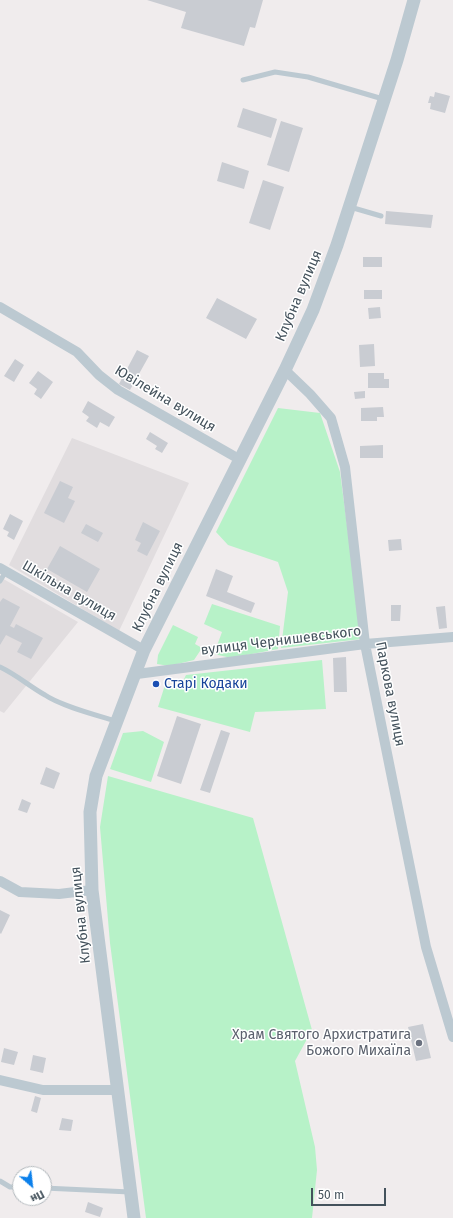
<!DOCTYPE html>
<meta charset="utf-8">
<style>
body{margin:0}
#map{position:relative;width:453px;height:1218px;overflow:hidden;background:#f0eced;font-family:"Fira Sans",sans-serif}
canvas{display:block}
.north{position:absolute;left:12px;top:1166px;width:40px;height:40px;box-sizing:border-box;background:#fff;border:1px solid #b4babe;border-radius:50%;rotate:152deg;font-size:11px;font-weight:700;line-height:16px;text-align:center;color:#44525c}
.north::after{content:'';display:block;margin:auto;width:14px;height:18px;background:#0c80eb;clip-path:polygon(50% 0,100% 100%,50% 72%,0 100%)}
.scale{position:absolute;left:311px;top:1188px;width:75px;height:18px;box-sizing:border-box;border:2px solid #44525c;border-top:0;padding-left:5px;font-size:12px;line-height:14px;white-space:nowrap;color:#44525c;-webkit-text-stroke:3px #fff;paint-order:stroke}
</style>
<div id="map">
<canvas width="453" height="1218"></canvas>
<div class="north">Пн</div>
<div class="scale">50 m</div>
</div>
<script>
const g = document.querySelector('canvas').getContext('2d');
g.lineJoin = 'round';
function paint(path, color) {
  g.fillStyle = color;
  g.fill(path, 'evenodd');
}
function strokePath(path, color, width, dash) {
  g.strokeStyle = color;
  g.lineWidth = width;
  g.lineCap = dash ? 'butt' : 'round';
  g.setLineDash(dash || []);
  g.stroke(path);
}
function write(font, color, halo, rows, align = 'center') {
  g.font = font + ' "Fira Sans",sans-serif';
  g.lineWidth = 3;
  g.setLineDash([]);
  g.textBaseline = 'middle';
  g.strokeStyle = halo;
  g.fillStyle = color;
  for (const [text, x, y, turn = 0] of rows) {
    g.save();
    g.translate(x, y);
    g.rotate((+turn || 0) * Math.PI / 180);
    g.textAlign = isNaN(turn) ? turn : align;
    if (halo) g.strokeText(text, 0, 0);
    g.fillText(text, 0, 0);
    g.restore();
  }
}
paint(new Path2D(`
 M72,438L189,483L119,631L9,565Z
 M0,577L78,622L4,713L0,711Z`), '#e1dddf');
paint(new Path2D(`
 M278,408L320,413L340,472L362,639L281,648L288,592L278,562L228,545L216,532Z
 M212,604L280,626L278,649L231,658L214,654L222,632L204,624Z
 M173,625L198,637L195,644L202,648L194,660L169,666L157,664L158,655Z
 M322,660L326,709L255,712L250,732L158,707L165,685L180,687L186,675Z
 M143,731L164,742L151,782L110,769L123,733Z
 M108,776L253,818L312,1030L295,1061L315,1147L317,1170L312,1218H146L110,943L100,827Z`), '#b7f2c8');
paint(new Path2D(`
 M147,0H263L255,28L250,27L244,46L181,28L186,12Z
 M435,92L450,96L445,113L430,109L431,103H428L430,96L434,97Z
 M243,108L277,119L271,138L237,127Z
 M281,121L303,128L289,172L267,165Z
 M222,162L249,171L244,189L217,181Z
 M263,180L284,187L270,230L249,223Z
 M386,211L433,215L431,228L385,224Z
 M363,257H382V267H363Z
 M364,290H382V299H364Z
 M217,298L257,319L246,339L206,318Z
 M380,307L381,318L369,319L368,308Z
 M374,344L375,366L360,367L359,345Z
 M137,350L149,356L130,390L119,384Z
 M15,359L24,365L14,382L4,376Z
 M38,371L53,382L41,399L34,394L37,389L29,383Z
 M368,373H384V379H389V388H368Z
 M365,391V398L355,399L354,392Z
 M88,401L115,417L109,427L100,422L97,428L86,421L89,417L82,412Z
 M383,407L384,417H377V421H361V408Z
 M150,432L168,443L162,453L155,449L157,446L146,439Z
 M383,445V458H360V446Z
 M60,481L73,487L68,498L75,501L64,523L44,513Z
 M10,514L23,521L14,540L7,536L9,532L3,529Z
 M143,522L160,531L147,556L137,551L141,543L135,540Z
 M86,524L103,533L98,542L81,533Z
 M401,539L402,550L389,551L388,540Z
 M60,546L100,569L87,592L47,569Z
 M216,569L233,576L227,592L255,603L251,613L206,596Z
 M3,598L20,607L10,626L14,628L16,624L43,638L31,659L17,652L22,643L6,635L0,645V602Z
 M391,605H401L400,621H391Z
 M445,606L447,628L439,629L436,607Z
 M346,657L347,692H334L333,658Z
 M177,716L201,724L181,784L157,776Z
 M221,730L230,733L210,793L200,790Z
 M46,767L60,773L54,789L40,784Z
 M22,799L31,803L27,813L18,810Z
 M0,910L10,915L1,934L0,933Z
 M423,1024L431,1058L416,1061L408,1027Z
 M4,1048L18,1052L14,1065L1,1062Z
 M33,1055L46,1058L43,1073L30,1070Z
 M35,1096L41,1098L37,1113L31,1111Z
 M62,1118L73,1120L71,1131L59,1130Z
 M88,1202L103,1208L100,1217L85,1212Z`), '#c9ccd2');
strokePath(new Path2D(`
 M243,80L275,72L308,77L383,99
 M350,207L381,216
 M0,581L6,571
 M0,667C17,675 29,686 45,695C61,706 96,715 116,721
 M0,1181L10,1187H20
 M44,1188L130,1192`), '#bcc9d1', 5);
strokePath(new Path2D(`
 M0,307L77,352L99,375L118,390L239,459
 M285,370L310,394L331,418L345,467L365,644L426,947L453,1037
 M0,568L144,650
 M137,674L365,644L453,637
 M0,881L20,892L59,894L92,890
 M0,1080L43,1090H117`), '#bcc9d1', 10);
strokePath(new Path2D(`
 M134,1218L92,890L90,812L96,776L144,650L285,370L313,310L337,245L397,60L414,0`), '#bcc9d1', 13);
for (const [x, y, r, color] of [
 [156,684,4,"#1a4fb4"],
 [419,1043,4,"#6b7280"]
]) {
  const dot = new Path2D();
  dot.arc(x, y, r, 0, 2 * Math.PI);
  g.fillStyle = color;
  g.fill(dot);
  strokePath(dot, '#fff', 1.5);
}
write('14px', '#44525c', '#fff', [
 ["Клубна вулиця",299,296,-67],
 ["Ювілейна вулиця",165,399,31],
 ["Клубна вулиця",158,587,-64],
 ["Шкільна вулиця",69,591,30],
 ["вулиця Чернишевського",281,641,-7],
 ["Паркова вулиця",390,694,79],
 ["Клубна вулиця",81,915,-96]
]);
write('14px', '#164399', '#fff', [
 ["Старі Кодаки",164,684]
], 'left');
write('14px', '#5b616d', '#fff', [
 ["Храм Святого Архистратига",411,1035],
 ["Божого Михаїла",411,1051]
], 'right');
</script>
